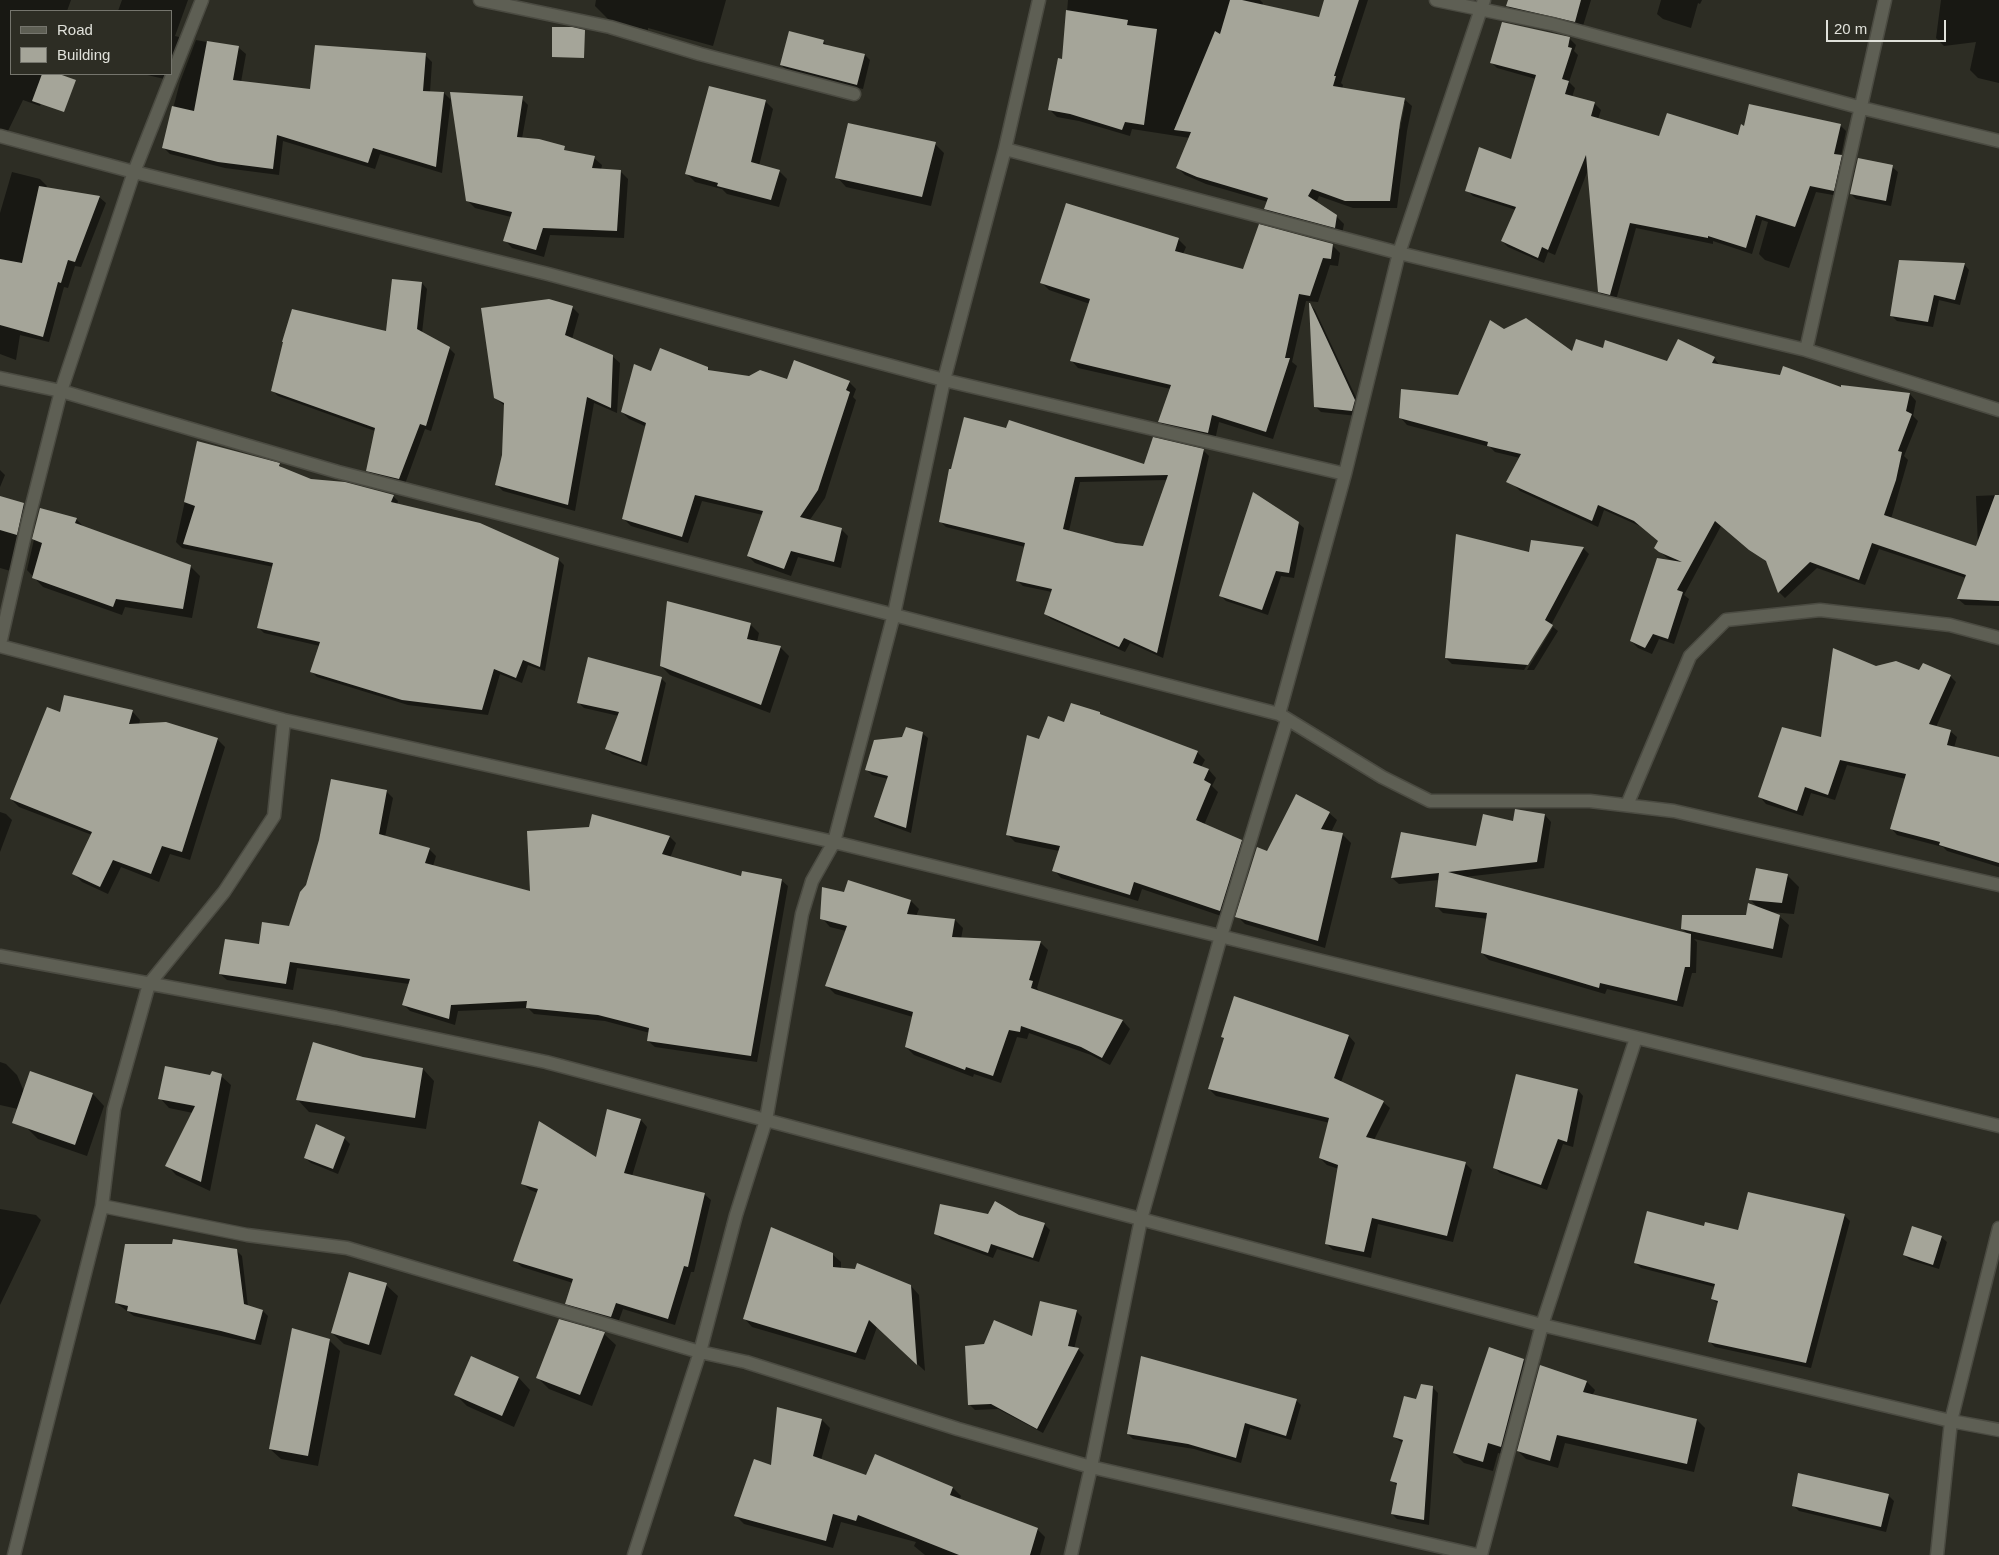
<!DOCTYPE html>
<style>
body{margin:0}
#map{position:relative;width:1999px;height:1555px;overflow:hidden;background:#2d2d24;font-family:Helvetica,sans-serif}
canvas{display:block}
.legend{position:absolute;left:10px;top:10px;width:162px;height:65px;box-sizing:border-box;background:#2d2d24;border:1px solid #75756d;margin:0;padding:6px 9px;list-style:none;font-size:15px;color:#e0e1da}
.legend li{display:flex;align-items:center;gap:10px;height:25px}
.legend b{width:25px;border:1px solid #75756d}
.scale{position:absolute;left:1826px;top:20px;width:120px;height:22px;box-sizing:border-box;border:2px solid #e0e1da;border-top:0;padding-left:6px;font-size:15px;line-height:18px;white-space:nowrap;color:#e0e1da;-webkit-text-stroke:4px #2d2d24;paint-order:stroke}
</style>
<div id="map">
<canvas width="1999" height="1555"></canvas>
<ul class="legend">
<li><b style="height:6px;background:#5e5f54"></b>Road</li>
<li><b style="height:14px;background:#a5a599"></b>Building</li>
</ul>
<div class="scale">20 m</div>
</div>
<script>
const g = document.querySelector('canvas').getContext('2d');
g.lineJoin = 'round';
function paint(path, color) {
  g.fillStyle = color;
  g.fill(path, 'evenodd');
}
function strokePath(path, color, width, dash) {
  g.strokeStyle = color;
  g.lineWidth = width;
  g.lineCap = dash ? 'butt' : 'round';
  g.setLineDash(dash || []);
  g.stroke(path);
}
paint(new Path2D(`
 M0,0H71L67,11H11V74H49L40,106L23,100L7,133L0,130Z
 M122,0H188L175,36L179,37L187,46L173,81L143,74H171V11H118Z
 M596,0H726L713,46L648,28V30L611,22L595,6Z
 M1068,0H1260L1263,3L1262,6L1320,18L1326,0H1368L1341,83L1343,85L1342,89L1404,99L1412,106L1407,131L1397,208H1353L1319,196L1316,203L1336,216L1344,224L1342,234L1273,216L1266,209L1268,202L1206,184L1185,175L1178,168L1190,138L1132,129L1130,136L1079,121L1057,117L1050,110L1063,61ZM1402,103H1405L1400,129L1397,128Z
 M1509,0H1591L1582,29L1515,13L1508,6Z
 M1661,0H1702L1700,4L1698,3L1691,28L1663,19L1657,14Z
 M1941,0H1999V83L1978,78L1970,70L1976,42L1944,46L1936,38Z
 M1570,39L1576,45L1574,51L1578,55L1569,82L1575,88L1572,97L1595,104L1601,110L1598,119L1660,138L1738,137L1745,127L1840,125L1846,131L1841,156L1847,162L1839,196L1816,192L1789,268L1765,260L1759,254L1768,222L1762,220L1752,254L1713,241V244L1636,228L1616,300L1605,298L1599,291L1588,170L1555,255L1548,252L1544,263L1508,247L1502,241L1516,210L1473,196L1467,190L1512,160L1536,79L1497,68L1491,62Z
 M196,40L239,48L246,54L241,82L311,90L425,55L432,62L430,92L444,93L451,100L442,173L380,154L375,169L283,141L279,175L225,168L170,154L163,147L180,82Z
 M823,41L828,46L865,55L870,60L863,89L787,70L781,65Z
 M520,97L528,105L521,144L594,158L602,165L601,170L620,171L628,179L624,238L550,235L544,257L512,248L505,240L511,217L475,208L467,200Z
 M765,101L773,109L759,166L779,171L787,179L779,207L727,194L722,189L695,182L687,174Z
 M935,144L944,153L931,206L846,187L837,177Z
 M1892,167L1898,172L1891,206L1856,199L1851,194Z
 M12,172L40,179L47,186L46,188L99,197L106,203L81,267L75,266L68,288L64,287L49,342L20,335L16,360L0,354V213Z
 M1178,239L1186,247L1183,254L1244,270L1332,245L1340,253L1338,266L1330,265L1318,302L1306,301L1292,362L1297,366L1273,439L1219,422L1215,440L1167,429L1160,422L1171,389L1078,368L1071,360L1090,304L1049,290L1041,282Z
 M1964,264L1969,270L1960,305L1939,300L1933,327L1897,321L1891,315Z
 M422,283L427,289L422,333L449,348L455,354L431,431L425,429L405,484L373,476L367,470L375,431L278,396L272,390L387,333Z
 M1310,304L1315,310L1360,406L1357,416L1321,412L1315,406Z
 M572,307L579,314L572,339L612,356L620,363L617,413L594,403L575,511L503,491L496,484L503,456L505,406L495,398Z
 M1504,330L1573,353L1604,349L1668,362L1714,358L1720,366L1841,389L1842,386L1910,394L1916,401L1913,416L1918,421L1904,456L1908,460L1891,519L1978,548L1976,496L1999,495V606L1965,605L1958,599L1966,578L1879,549L1865,585L1817,568L1785,598L1779,592L1768,563L1721,526L1684,595L1689,599L1674,644L1659,639L1652,654L1638,648L1631,641L1675,562L1667,558L1656,547L1659,542L1642,527L1604,510L1598,527L1520,491L1513,484L1520,458L1495,452L1490,447L1407,425L1401,418L1458,396Z
 M707,368L711,372L788,381L849,382L856,389L853,397L856,400L825,498L809,521L841,529L848,536L841,568L798,557L791,576L755,563L748,556L763,515L702,501L688,543L631,526L624,519L647,427L629,419L622,412L651,373Z
 M1007,430L1145,465L1203,450L1209,456L1163,658L1130,643L1125,652L1051,619L1046,614L1052,592L1023,586L1017,580L1025,547L946,527L941,522ZM1167,480L1144,547L1116,544L1069,531L1080,482Z
 M198,442L279,464L284,470L311,481L393,496L398,501L397,505L558,559L564,565L545,671L528,665L522,683L500,674L488,715L408,705L317,677L311,671L320,646L264,633L259,628L274,567L182,548L176,542Z
 M0,470L5,475L0,487Z
 M0,498L23,504L32,513L18,573L0,568Z
 M41,509L76,519L85,528L190,566L200,576L192,618L125,607L122,615L43,587L27,570Z
 M1298,523L1304,528L1294,578L1281,576L1268,615L1226,601L1220,595Z
 M1532,541L1584,549L1589,554L1551,625L1524,670L1452,664L1446,658L1530,554Z
 M750,624L759,633L757,642L780,647L789,656L770,713L670,675L661,666Z
 M1553,627L1558,631L1534,670H1527Z
 M1876,668L1950,676L1956,682L1936,727L1950,731L1957,737L1954,748L1999,758V867L1947,851L1943,847L1897,835L1891,828L1906,779L1847,765L1835,800L1811,793L1803,816L1766,804L1760,797L1822,738Z
 M661,678L666,683L647,766L612,754L607,749L619,716L584,708L578,702Z
 M132,711L140,720L139,725L217,739L225,747L190,860L170,854L159,882L121,867L108,894L82,882L74,874L92,835L19,807L11,799L61,714Z
 M1100,714L1197,752L1205,760L1201,767L1209,770L1216,778L1212,786L1218,792L1204,825L1241,841L1249,849L1227,918L1142,889L1138,901L1061,878L1054,870L1059,851L1015,842L1007,834L1040,740L1065,724Z
 M922,733L928,738L911,833L881,822L875,817L888,779L872,775L867,770L903,739Z
 M386,791L393,798L385,837L429,849L436,856L433,866L532,892L670,837L676,843L670,858L742,877L781,880L788,886L757,1062L655,1047L648,1041L650,1033L605,1021L534,1014L528,1008L458,1011L455,1025L410,1011L404,1005L409,984L297,968L293,990L227,980L220,974L260,945L289,928Z
 M1516,811L1545,815L1551,822L1544,868L1464,877L1688,934L1682,929L1747,917L1759,909L1750,899L1757,869L1788,876L1799,887L1794,914L1770,912L1779,916L1789,925L1782,958L1694,939L1697,942L1696,973H1692L1683,1007L1607,989L1605,994L1489,960L1482,953L1488,919L1443,913L1437,907L1439,880L1399,884L1392,878L1477,848L1515,822Z
 M0,812L6,814L12,820L0,852Z
 M1329,813L1337,820L1331,832L1343,835L1351,843L1325,948L1245,924L1237,916L1268,853Z
 M845,894L911,901L919,909L916,916L955,920L963,928L961,939L1040,942L1048,950L1037,988L1040,992L1123,1021L1130,1029L1110,1065L1091,1055L1029,1033L1027,1039L1017,1037L1001,1083L974,1074L973,1077L914,1055L906,1047L913,1017L835,994L827,986L846,931L830,927L822,918Z
 M1235,998L1349,1036L1355,1043L1341,1082L1383,1102L1390,1108L1374,1140L1465,1163L1472,1170L1453,1242L1378,1224L1371,1258L1333,1250L1326,1243L1339,1169L1327,1165L1320,1158L1330,1123L1216,1096L1209,1089L1225,1040L1222,1037Z
 M0,1062L6,1064L17,1075L28,1101L93,1094L104,1106L87,1156L38,1139L26,1127L27,1111L0,1105Z
 M423,1069L434,1081L426,1129L309,1112L298,1100Z
 M1517,1075L1578,1090L1583,1096L1573,1147L1563,1144L1547,1190L1500,1173L1494,1167Z
 M221,1076L231,1085L210,1191L176,1175L167,1165L193,1113L169,1108L160,1098Z
 M608,1111L641,1120L647,1127L632,1176L704,1194L711,1200L694,1272H691L675,1325L623,1309L618,1323L573,1310L566,1303L573,1283L522,1267L515,1261L538,1193L530,1190L523,1184L597,1159Z
 M344,1138L350,1144L338,1174L311,1163L305,1158Z
 M0,1209L36,1215L41,1220L0,1305Z
 M988,1215L1019,1216L1044,1224L1050,1230L1039,1262L997,1249L993,1258L941,1239L936,1233Z
 M1844,1215L1850,1221L1811,1368L1715,1347L1710,1342L1718,1304L1712,1298L1715,1287L1641,1268L1636,1263L1739,1232Z
 M1941,1237L1947,1242L1939,1269L1910,1260L1904,1255Z
 M236,1250L242,1256L248,1307L263,1311L268,1316L261,1345L134,1316L116,1303Z
 M832,1254L841,1262V1269L856,1271L911,1286L919,1295L925,1371L877,1327L865,1360L752,1327L744,1318Z
 M386,1285L398,1296L381,1355L344,1344L332,1333Z
 M1076,1311L1082,1317L1074,1349L1079,1350L1084,1355L1043,1433L998,1409L975,1410L970,1405L1033,1337Z
 M604,1334L616,1345L592,1406L549,1389L538,1378Z
 M329,1340L340,1351L318,1466L281,1459L270,1449Z
 M1489,1349L1524,1360L1534,1371L1511,1456L1498,1453L1493,1471L1464,1463L1454,1453Z
 M472,1357L519,1378L530,1390L514,1427L467,1406L455,1394Z
 M1587,1382L1595,1390L1592,1396L1697,1420L1705,1428L1694,1472L1565,1443L1558,1468L1526,1459L1518,1451Z
 M1432,1387L1438,1393L1429,1525L1397,1519L1392,1514L1397,1486L1392,1480L1403,1443L1394,1437L1417,1400Z
 M1296,1400L1301,1405L1291,1440L1250,1428L1241,1463L1194,1449L1133,1439L1128,1434Z
 M778,1409L822,1420L830,1428L821,1460L867,1476L876,1455L953,1488L961,1496L959,1500L1037,1529L1045,1537L1040,1555H925L914,1546L916,1542L841,1522L833,1548L744,1524L736,1516L772,1467Z
 M1888,1495L1894,1501L1886,1532L1799,1511L1794,1506Z`), '#0007');
paint(new Path2D(`
 M1230,0H1242L1319,17L1324,0H1359L1334,76H1336L1333,86L1405,98L1400,123L1390,201H1345L1312,189L1308,196L1337,215L1335,228L1264,209L1268,198L1197,177L1176,168L1191,132L1174,130L1215,31L1220,34Z
 M1508,0H1581L1575,22L1506,6Z
 M1066,10L1128,20L1127,25L1157,29L1144,125L1125,122L1122,130L1070,114L1048,110L1058,58L1062,59Z
 M1502,22L1570,37L1568,47L1572,48L1562,79L1569,81L1565,94L1595,102L1591,116L1659,136L1667,113L1738,135L1741,124L1744,126L1749,104L1841,124L1834,154L1842,155L1834,191L1810,186L1795,227L1756,215L1746,248L1708,236V238L1630,223L1610,295L1598,292L1586,155L1548,250L1542,247L1538,258L1501,241L1516,207L1465,191L1479,147L1511,159L1536,75L1490,63Z
 M552,27H572L585,30L584,58L552,57Z
 M789,31L824,40L823,44L865,54L857,85L780,65Z
 M207,41L239,46L233,80L310,89L315,45L426,53L423,91L444,92L436,167L373,148L368,163L277,135L273,169L218,162L162,148L172,106L194,111Z
 M42,74H59L76,80L64,112L32,101Z
 M709,86L766,100L751,162L780,170L771,200L717,186L718,183L685,174Z
 M450,92L523,96L517,137L539,139L565,146L564,150L595,156L592,168L621,170L617,231L543,228L536,250L503,241L512,212L466,201Z
 M848,123L936,142L922,197L835,178Z
 M1858,158L1893,165L1886,201L1850,194Z
 M39,186L100,196L75,262L68,260L61,283L58,282L43,337L0,325V259L22,263Z
 M1066,203L1179,238L1175,251L1243,269L1259,224L1333,244L1331,259L1323,258L1310,296L1299,294L1285,358H1290L1266,432L1212,415L1208,433L1158,422L1171,385L1070,361L1090,299L1040,283Z
 M1899,260L1965,263L1955,300L1934,295L1928,322L1890,316Z
 M392,279L422,282L417,329L450,347L426,426L420,424L399,479L366,471L375,428L271,391L283,342H282L292,309L386,331Z
 M549,299L573,306L565,335L613,355L611,408L587,397L568,505L495,485L502,455L504,403L494,398L481,308Z
 M1309,303H1310L1355,400L1352,411L1314,407Z
 M1526,318L1572,351L1576,339L1603,348L1605,340L1667,361L1678,339L1715,357L1712,363L1780,375L1783,366L1841,387V385L1910,393L1906,411L1912,414L1898,451L1902,452L1896,480L1884,515L1976,546L1995,495H1999V601L1957,599L1966,575L1872,543L1859,580L1810,562L1778,593L1766,561L1749,550L1715,521L1677,590L1683,592L1668,639L1653,634L1645,648L1630,641L1657,558L1682,562L1659,552L1654,548L1658,541L1634,521L1598,505L1592,521L1506,482L1521,454L1487,446L1488,442L1399,418L1401,389L1458,395L1490,320L1504,329Z
 M660,348L708,367V370L749,376L760,370L787,379L794,360L850,381L846,390L850,392L818,490L800,517L842,528L834,562L791,551L784,569L747,556L763,511L695,495L682,537L622,519L646,423L621,412L634,364L651,371Z
 M964,417L1006,428L1009,420L1144,464L1153,437L1204,449L1157,653L1124,638L1119,647L1044,614L1052,589L1016,581L1025,543L939,522L949,469H951ZM1168,475L1143,546L1116,543L1063,529L1075,477Z
 M197,441L280,463L279,466L311,479L345,482L394,495L391,502L480,523L559,558L540,667L523,660L516,678L494,669L482,710L402,700L310,672L320,642L257,628L273,563L183,544L195,506L184,502Z
 M1253,492L1299,522L1289,573L1276,571L1262,610L1219,596Z
 M0,496L24,503L17,535L0,530Z
 M40,508L77,518L75,523L191,565L183,609L116,599L113,607L32,578L42,543L32,539Z
 M1456,534L1529,552L1531,540L1584,547L1545,620L1553,625L1528,665L1445,658Z
 M667,601L751,623L747,639L781,646L761,705L660,666Z
 M1833,648L1876,666L1896,661L1919,670L1923,663L1951,675L1929,724L1951,730L1947,745L1999,757V863L1939,845L1940,842L1890,829L1906,774L1840,760L1828,795L1805,787L1797,811L1758,797L1782,727L1821,737Z
 M588,657L662,677L641,762L605,749L619,712L577,703Z
 M64,695L133,710L129,724L166,722L218,738L182,852L162,846L151,874L113,860L100,887L72,874L92,832L10,799L47,707L60,712Z
 M1071,703L1100,712V714L1198,751L1193,763L1209,769L1204,780L1211,784L1196,820L1242,840L1220,911L1134,882L1130,895L1052,871L1060,846L1006,835L1027,735L1039,739L1048,716L1064,722Z
 M906,727L923,732L906,828L874,817L888,776L865,770L874,740L902,737Z
 M331,779L387,790L379,834L430,848L425,863L530,891L527,831L589,827L592,814L670,836L662,854L741,876L742,871L782,879L751,1056L647,1041L649,1028L598,1015L526,1008L527,1001L451,1005L449,1019L402,1005L410,979L290,962L286,984L219,974L225,939L259,944L262,922L289,926L300,892L306,885L319,840Z
 M1296,794L1330,812L1321,829L1343,833L1318,941L1235,917L1257,847L1267,851Z
 M1515,809L1545,814L1537,862L1448,872L1691,934L1690,967H1685L1677,1001L1600,983L1599,988L1481,953L1487,913L1435,907L1439,873L1391,878L1401,832L1476,846L1483,814L1513,821Z
 M1756,868L1788,874L1782,903L1749,900Z
 M848,880L911,900L907,914L955,919L952,937L1041,941L1029,980L1033,981L1031,988L1123,1020L1102,1058L1081,1047L1021,1026L1020,1032L1009,1030L993,1076L966,1067L965,1070L905,1047L913,1012L825,986L847,926L820,919L822,887L844,892Z
 M1748,903L1780,915L1773,949L1681,929L1682,915H1746Z
 M1234,996L1349,1035L1334,1078L1384,1101L1366,1137L1466,1162L1447,1236L1372,1218L1364,1252L1325,1244L1338,1165L1319,1158L1329,1118L1208,1089L1224,1038L1221,1037Z
 M313,1042L363,1057L423,1068L415,1118L296,1100Z
 M165,1066L210,1075L212,1071L222,1074L201,1182L165,1166L195,1106L158,1099Z
 M30,1071L93,1093L75,1145L12,1123Z
 M1516,1074L1578,1089L1567,1142L1558,1139L1541,1185L1493,1168Z
 M607,1109L641,1119L624,1173L705,1193L688,1267L684,1266L668,1319L616,1303L611,1317L565,1304L573,1279L513,1261L538,1189L521,1184L539,1121L596,1157Z
 M316,1124L345,1137L333,1169L304,1158Z
 M1748,1192L1845,1214L1806,1363L1708,1342L1718,1301L1711,1299L1715,1284L1634,1263L1647,1211L1704,1226L1705,1222L1738,1230Z
 M995,1201L1019,1215L1045,1223L1033,1258L991,1244L988,1253L934,1234L940,1204L988,1214Z
 M1912,1226L1942,1236L1933,1265L1903,1255Z
 M771,1227L833,1253V1267L855,1269L857,1263L911,1285L917,1365L869,1320L856,1353L743,1319Z
 M173,1239L237,1249L244,1304L263,1310L255,1340L221,1331L127,1311L128,1306L115,1303L125,1244H172Z
 M349,1272L387,1283L369,1345L331,1333Z
 M1040,1301L1077,1310L1068,1346L1079,1348L1037,1429L991,1404L968,1405L965,1346L984,1344L994,1320L1032,1336Z
 M559,1319L605,1332L580,1395L536,1378Z
 M292,1328L330,1339L308,1456L269,1449Z
 M1489,1347L1524,1359L1501,1447L1488,1443L1483,1462L1453,1453Z
 M471,1356L519,1377L502,1416L454,1395Z
 M1141,1356L1297,1399L1286,1436L1245,1423L1236,1458L1188,1444L1127,1434Z
 M1540,1365L1587,1381L1583,1392L1697,1419L1687,1464L1557,1435L1550,1461L1517,1451Z
 M1421,1384L1433,1386L1424,1520L1391,1514L1397,1483L1390,1481L1403,1440L1393,1437L1404,1396L1416,1399Z
 M777,1407L822,1419L813,1456L866,1475L875,1454L953,1487L950,1495L1038,1528L1030,1555H959L858,1515L856,1521L833,1514L826,1541L734,1516L754,1459L771,1465Z
 M1798,1473L1889,1494L1881,1527L1792,1506Z`), '#a5a599');
const street = new Path2D(`
 M480,0L610,27L700,54L854,94
 M1436,0L1552,24L1862,108L1999,141
 M0,136L134,172L548,274L944,380L1345,474
 M1005,149L1399,253L1806,350L1999,410
 M1806,350L1885,0
 M0,378L61,391L338,472L1279,714L1382,777L1430,801H1590L1674,811L1999,885
 M0,644L28,521L61,391L134,172L202,0
 M0,646L284,720L834,842L1999,1126
 M1279,714L1345,474L1399,253L1484,0
 M1627,805L1690,656L1726,620L1820,610L1950,625L1999,638
 M0,956L336,1018L546,1062L1542,1325L1951,1421L1999,1430
 M102,1206L247,1235L347,1248L700,1352L746,1362L958,1429L1091,1467L1477,1555
 M14,1555L102,1206L114,1109L149,984L224,892L274,816L284,720
 M634,1555L700,1352L736,1215L766,1120L802,914L812,881L834,842L894,614L944,380L1005,149L1039,0
 M1071,1555L1091,1467L1141,1219L1221,936L1287,720
 M1481,1555L1542,1325L1636,1038
 M1937,1555L1951,1421L1999,1228`);
strokePath(street, '#4b4b42', 15);
strokePath(street, '#5e5f54', 12);
</script>
